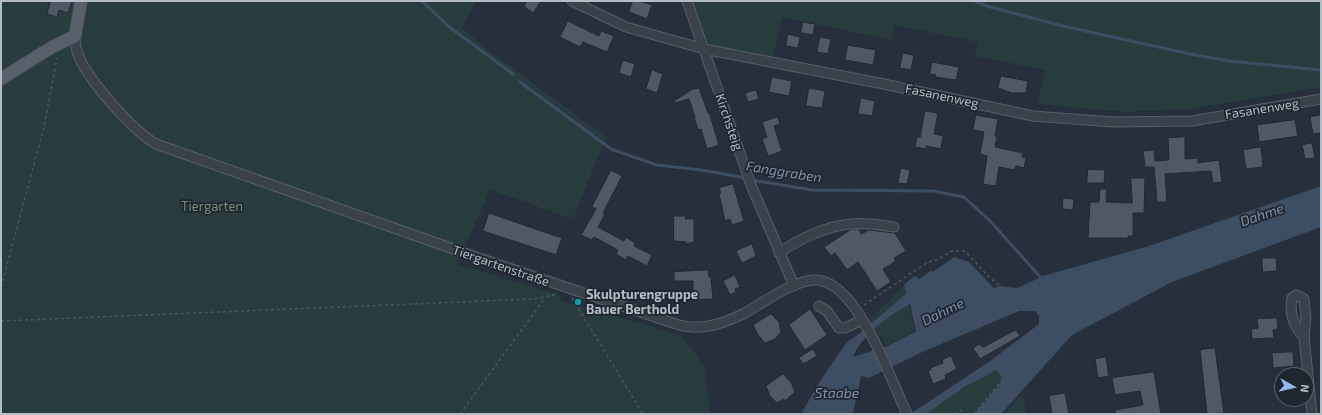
<!DOCTYPE html>
<meta charset="utf-8">
<style>
body{margin:0}
#map{position:relative;width:1322px;height:415px;overflow:hidden;background:#262f3b;font-family:"Exo 2",sans-serif}
canvas{display:block}
.frame{position:absolute;inset:0;border:2px solid #b5bcc6;pointer-events:none}
.north{position:absolute;left:1274px;top:367px;width:40px;height:40px;box-sizing:border-box;background:#1f2630;border:1px solid #5b626c;border-radius:50%;rotate:98deg;font-size:11px;font-weight:700;line-height:16px;text-align:center;color:#b5bcc6}
.north::after{content:'';display:block;margin:auto;width:14px;height:18px;background:#94b8ed;clip-path:polygon(50% 0,100% 100%,50% 72%,0 100%)}
</style>
<div id="map">
<canvas width="1322" height="415"></canvas>
<div class="frame"></div>
<div class="north">N</div>
</div>
<script>
const g = document.querySelector('canvas').getContext('2d');
g.lineJoin = 'round';
function paint(path, color) {
  g.fillStyle = color;
  g.fill(path, 'evenodd');
}
function strokePath(path, color, width, dash) {
  g.strokeStyle = color;
  g.lineWidth = width;
  g.lineCap = dash ? 'butt' : 'round';
  g.setLineDash(dash || []);
  g.stroke(path);
}
function write(font, color, halo, rows, align = 'center') {
  g.font = font + ' "Exo 2",sans-serif';
  g.lineWidth = 3.5;
  g.setLineDash([]);
  g.textBaseline = 'middle';
  g.strokeStyle = halo;
  g.fillStyle = color;
  for (const [text, x, y, turn = 0] of rows) {
    g.save();
    g.translate(x, y);
    g.rotate((+turn || 0) * Math.PI / 180);
    g.textAlign = isNaN(turn) ? turn : align;
    if (halo) g.strokeText(text, 0, 0);
    g.fillText(text, 0, 0);
    g.restore();
  }
}
paint(new Path2D(`
 M1,1H477L462,28L484,47L606,137L573,219L490,190L457,264L557,294L562,301L681,335L704,365L710,414H1Z
 M692,1H1321V87L1190,109L1124,112L1038,104L1045,70L975,56L978,42L893,25L892,40L782,17L773,58L710,45L704,36Z
 M904,286L915,330L887,346L870,319Z
 M997,370L1003,379L974,414H926L966,386Z
 M1023,393L1026,414H1004H1005Z`), '#293c3d');
paint(new Path2D(`
 M1321,186V227L1172,282L1072,335L1001,414H974L1003,380L997,370L966,386L926,414H910L990,361L1039,324V316L1035,311H1019L920,353L869,378L861,376L853,414H801L820,381L847,342L859,334L906,294L904,284L915,276L919,279L932,270L933,272L954,257L969,262L994,288L1000,286L1017,288L1043,276L1149,246ZM910,304L916,331L888,346L853,357C862,334 889,316 910,304Z`), '#3d4d62');
strokePath(new Path2D(`
 M422,1L448,26L513,74
 M974,1L990,7L1063,26L1190,54L1229,61L1321,70
 M520,82L611,149L657,165L701,170L746,178
 M752,180L812,190L933,191L964,197L990,221L1043,280`), '#3d4d62', 3);
const building = new Path2D(`
 M51,1H72L68,13L59,10L57,17L47,14Z
 M527,1H541L533,13L524,6Z
 M633,1H639L652,5L647,19L629,12Z
 M568,21L599,36L601,31L614,36L607,52L583,42L580,47L560,37Z
 M803,22L815,24L813,35L801,33Z
 M788,34L800,37L798,48L786,46Z
 M820,37L831,39L828,54L817,52Z
 M848,45L876,50L873,65L845,60Z
 M903,53L914,55L911,70L900,68Z
 M623,60L635,64L631,77L619,73Z
 M932,62L959,67L956,80L935,77L936,75L930,74Z
 M652,70L663,74L657,93L646,89Z
 M1001,76L1028,81L1026,93H1012L998,88Z
 M772,77L792,81L789,96L769,92Z
 M699,88L708,113L709,112L719,145L707,149L701,129L698,130L694,117H695L689,99L675,103L674,101L691,90Z
 M809,88L825,91L822,108L806,106Z
 M756,90L759,99L748,102L745,93Z
 M861,98L875,101L872,116L858,114Z
 M925,111L938,113L934,134L943,136L941,149L926,146V149L915,147L917,137H920Z
 M976,115L998,119L995,136L997,137L995,147L1023,153L1022,157L1026,158L1024,168L1016,166L1015,170L999,167L996,186L983,184L987,156L980,154L984,132L973,130Z
 M1321,115V133L1313,134L1310,117Z
 M778,117L780,124L774,126L782,151L768,156L762,139L767,137L762,122Z
 M1295,120L1298,136L1259,142L1257,125Z
 M1185,137V159L1198,158V163L1219,160L1222,182L1213,183L1211,171L1165,174L1167,202H1157L1154,167H1145L1143,151L1154,150L1155,161L1169,160L1168,138Z
 M1312,143L1315,158L1305,159L1302,145Z
 M1261,147L1263,167L1246,169L1243,150Z
 M901,168L910,170L907,184L898,183Z
 M1088,169L1105,170L1104,183H1087Z
 M611,170L622,176L603,213L605,214L598,227L624,241L626,237L635,243L634,246L652,255L647,266L628,256L626,260L616,254L618,250L594,237L592,240L581,235L596,209L592,207Z
 M1131,178H1145L1144,213H1133V236H1128V238H1088L1090,202H1099L1100,189H1107L1106,202L1132,203Z
 M733,184L744,221L732,225L730,219L725,221L719,194L721,193L719,188Z
 M1063,198L1074,199L1073,210L1063,209Z
 M489,213L562,238L556,255L483,231Z
 M674,216H686L685,219H694V242L686,244V242L674,241Z
 M859,229L861,234L869,230L895,233L906,251L894,258L896,261L883,269L891,282L877,291L858,262L847,270L835,253L831,256L824,247L850,230Z
 M752,244L756,256L742,263L736,251Z
 M1262,258H1276L1277,271L1263,272Z
 M708,270L709,277H711L713,299L693,300V281H674V272Z
 M735,275L740,287L735,289L736,292L730,295L723,281Z
 M810,309L827,335L805,350L789,325Z
 M771,314L779,322L781,332L775,339L765,343L758,335L753,325Z
 M1277,318L1278,329L1273,330L1274,338L1252,339L1251,329L1258,328L1257,319Z
 M1016,330L1020,336L980,359L973,348L979,344L983,347Z
 M1215,348L1224,413L1207,414L1200,350Z
 M813,349L817,356L803,364L799,358Z
 M1293,352L1294,366L1273,368L1272,353Z
 M951,356L957,369L945,375L946,379L933,384L928,371L931,370L930,368L943,363L942,360Z
 M1106,357L1109,376L1098,378L1095,359Z
 M1154,372L1161,414H1116L1115,410L1143,405L1140,391L1115,395L1112,378Z
 M783,374L791,382L795,392L785,401L784,399L777,403L770,396L766,386Z
 M1065,393L1069,414H1052L1049,396Z`);
paint(building, '#4f5865');
strokePath(building, '#212832', 1);
const minor = new Path2D(`
 M572,1L626,27L704,49L884,84L1033,116L1113,122L1192,121L1321,99
 M687,1L751,185L794,286
 M75,36C75,44 76,50 79,57C90,82 132,130 156,144L476,257L679,325C702,331 722,324 743,314C763,303 792,281 814,280C857,278 891,381 907,414
 M779,253C799,239 826,226 851,224C865,222 880,225 894,227
 M819,306L827,311L839,328H845L862,320
 M1304,337C1293,326 1289,314 1292,298L1296,295L1304,299L1306,318L1304,337L1312,414`);
const major = new Path2D(`
 M1,79L52,47L75,36L81,1`);
strokePath(minor, '#585f69', 11);
strokePath(major, '#434a54', 14);
strokePath(new Path2D(`
 M1,287L44,127L57,58
 M572,298L643,414
 M864,305L928,262L937,260L952,251H965L989,277L1000,286
 M1,321L534,299L558,294
 M460,414L545,298
 M955,414L960,410L966,414
 M974,414L1003,379`), '#48595b', 1.5, [3, 3]);
strokePath(minor, '#3a414b', 9);
strokePath(major, '#58606b', 12);
for (const [x, y, r, color] of [
 [578,302,4,"#0f9aa8"]
]) {
  const dot = new Path2D();
  dot.arc(x, y, r, 0, 2 * Math.PI);
  g.fillStyle = color;
  g.fill(dot);
  strokePath(dot, '#1f2630', 1.5);
}
write('13px', '#b5bcc6', '#1f2630', [
 ["Fasanenweg",942,96,12],
 ["Fasanenweg",1262,109,-9],
 ["Kirchsteig",729,122,71],
 ["Tiergartenstraße",501,266,19]
]);
write('13px', '#6f9577', '#1f2630', [
 ["Tiergarten",212,207]
]);
write('bold 13px', '#b5bcc6', '#1f2630', [
 ["Skulpturengruppe",586,295],
 ["Bauer Berthold",586,310]
], 'left');
write('italic 14px', '#8093ab', '#1f2630', [
 ["Fanggraben",784,172,9],
 ["Dahme",1262,215,-19],
 ["Dahme",943,312,-26],
 ["Staabe",837,393]
]);
</script>
